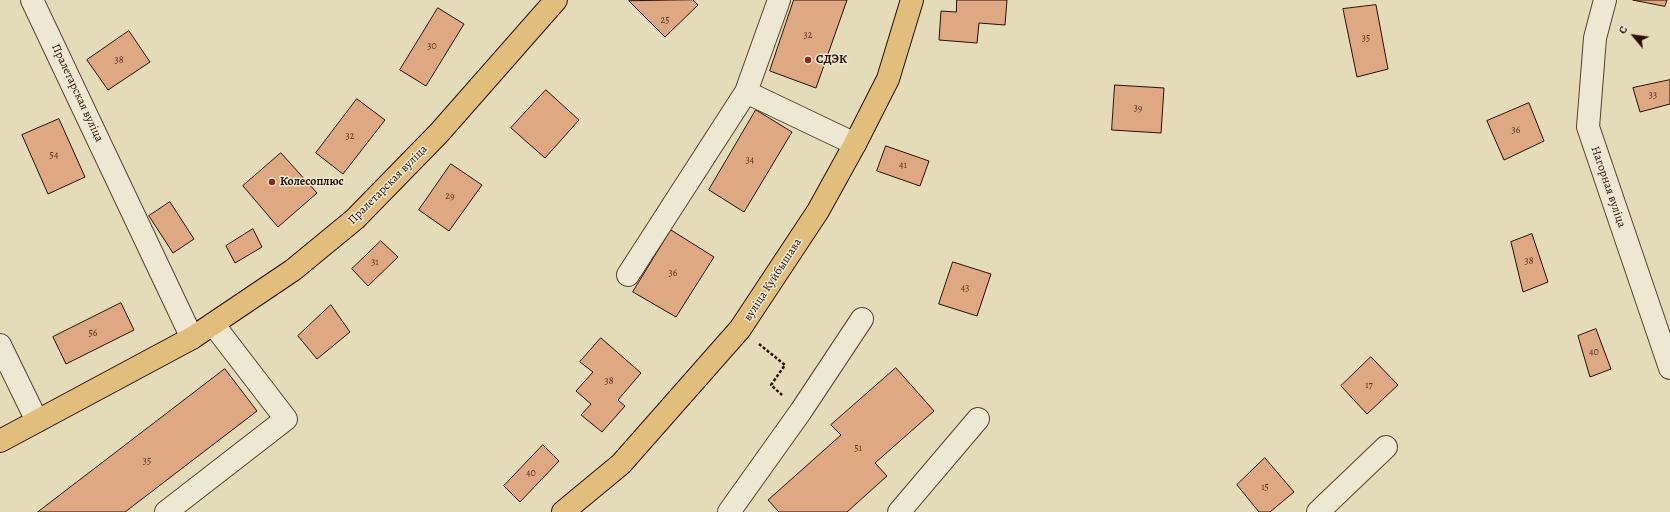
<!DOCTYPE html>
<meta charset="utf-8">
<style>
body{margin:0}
#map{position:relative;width:1670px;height:512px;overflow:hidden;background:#e4dbb9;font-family:Alegreya,serif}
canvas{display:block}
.north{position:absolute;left:1614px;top:16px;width:40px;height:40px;-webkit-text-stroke:3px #ede8d2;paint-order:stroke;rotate:299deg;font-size:11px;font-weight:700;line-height:16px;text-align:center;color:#2a0e03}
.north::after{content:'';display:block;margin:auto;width:14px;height:18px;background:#2a0e03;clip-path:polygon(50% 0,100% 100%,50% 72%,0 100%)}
</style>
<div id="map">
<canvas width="1670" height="512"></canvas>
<div class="north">С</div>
</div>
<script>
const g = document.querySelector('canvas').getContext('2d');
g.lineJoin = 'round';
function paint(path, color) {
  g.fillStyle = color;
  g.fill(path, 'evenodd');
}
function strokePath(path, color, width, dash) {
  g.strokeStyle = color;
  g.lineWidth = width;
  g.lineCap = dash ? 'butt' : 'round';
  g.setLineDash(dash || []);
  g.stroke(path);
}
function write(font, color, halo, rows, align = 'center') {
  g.font = font + ' Alegreya,serif';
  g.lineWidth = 3;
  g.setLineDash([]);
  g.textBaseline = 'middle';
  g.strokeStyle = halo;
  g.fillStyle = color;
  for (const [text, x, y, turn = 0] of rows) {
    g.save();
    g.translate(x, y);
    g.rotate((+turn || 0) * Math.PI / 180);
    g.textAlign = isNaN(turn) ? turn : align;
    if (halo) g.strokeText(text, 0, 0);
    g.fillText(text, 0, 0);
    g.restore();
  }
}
const building = new Path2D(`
 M693,0L698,5L665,37L629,1Z
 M794,0H847L816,88L770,71Z
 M957,0H1007L1005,25L979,23L977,43L939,40L941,11L956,12Z
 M1633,0H1667L1665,6Z
 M1376,5L1388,69L1357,77L1343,9Z
 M438,8L464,24L426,86L400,70Z
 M129,31L150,62L108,90L87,60Z
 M1670,80V104L1640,112L1633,88Z
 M1115,85L1164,88L1161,133L1112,130Z
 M546,90L579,120L545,158L511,128Z
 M357,99L385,120L343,174L316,153Z
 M1529,103L1544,141L1504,160L1487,121Z
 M756,110L792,132L744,212L709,190Z
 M59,119L85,177L48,194L22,135Z
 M886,146L929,161L920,186L877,171Z
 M281,153L317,193L278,227L243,186Z
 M451,164L482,185L449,231L419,210Z
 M170,202L194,239L173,253L149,216Z
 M253,229L262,247L235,263L226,246Z
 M671,230L714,257L676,317L633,292Z
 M1532,234L1548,282L1523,292L1511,242Z
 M381,241L398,257L368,286L352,269Z
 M953,262L991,274L977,316L939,304Z
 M121,303L134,330L66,364L53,337Z
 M331,305L350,332L317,359L298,336Z
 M1596,329L1611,369L1590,377L1578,336Z
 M601,338L641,373L618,400L625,406L602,432L581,415L591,404L576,391L593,372L580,362Z
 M1371,357L1398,385L1367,414L1341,386Z
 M896,368L934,411L875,463L887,476L847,512H779L768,500L841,435L831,425Z
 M225,369L257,411L125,512H38Z
 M543,445L559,461L520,502L504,486Z
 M1265,458L1294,492L1270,512H1259L1237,485Z`);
paint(building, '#dea882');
strokePath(building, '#2a0e03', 1);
const minor = new Path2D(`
 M32,0L192,338
 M1605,0L1595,38L1588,127L1670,368
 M746,92L855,144
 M628,275L746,92L779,0
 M0,345L37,421
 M166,512L286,419L213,324
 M729,512L801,411L862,319
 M899,512L978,419
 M1318,512L1386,447`);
const major = new Path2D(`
 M0,441L192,338L293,270L355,219L439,133L556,0
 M563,512L621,464L740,329L818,211L855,144L888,79L912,0`);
strokePath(minor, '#584130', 24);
strokePath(major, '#2a0e03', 24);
strokePath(new Path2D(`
 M759,344L785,365L771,385L782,395`), '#2a0e03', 2.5, [3, 2]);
strokePath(minor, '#ede8d2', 22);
strokePath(major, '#e2be7c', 22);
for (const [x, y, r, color] of [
 [808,60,4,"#8f2418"],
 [272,182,4,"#8f2418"]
]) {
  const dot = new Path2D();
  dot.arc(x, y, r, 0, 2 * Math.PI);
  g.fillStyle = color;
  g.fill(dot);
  strokePath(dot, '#ede8d2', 1.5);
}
write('10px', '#573423', null, [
 ["25",665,21],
 ["32",808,36],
 ["35",1366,39],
 ["30",432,47],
 ["38",119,61],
 ["33",1653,96],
 ["39",1138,109],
 ["36",1516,131],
 ["32",350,137],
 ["54",54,156],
 ["34",750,161],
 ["41",903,166],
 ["29",450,197],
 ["38",1529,262],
 ["31",375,263],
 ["36",673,274],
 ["43",965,289],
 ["56",93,334],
 ["40",1594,353],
 ["38",609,382],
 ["17",1369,386],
 ["51",858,449],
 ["35",147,462],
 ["40",531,474],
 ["15",1265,488]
]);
write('bold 12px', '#2a0e03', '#ede8d2', [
 ["СДЭК",816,60],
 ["Колесоплюс",280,182]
], 'left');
write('12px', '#2a0e03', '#ede8d2', [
 ["Пралетарская вуліца",77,93,65],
 ["Пралетарская вуліца",388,185,-45],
 ["Нагорная вуліца",1608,187,71],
 ["вуліца Куйбышава",773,280,-57]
]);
</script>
